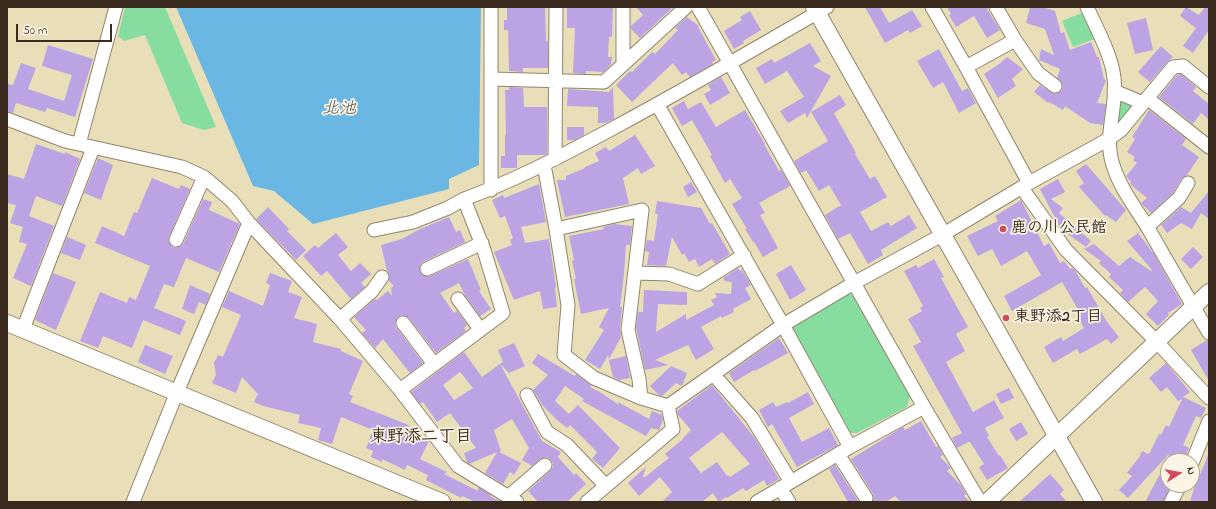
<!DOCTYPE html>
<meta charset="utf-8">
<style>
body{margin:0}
#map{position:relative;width:1216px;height:509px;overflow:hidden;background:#e8dfb9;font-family:"Indie Flower",sans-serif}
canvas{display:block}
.frame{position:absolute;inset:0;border:8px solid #3b2a1e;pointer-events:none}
.north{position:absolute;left:1160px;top:453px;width:40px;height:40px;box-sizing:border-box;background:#fcf5e5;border:1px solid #afa495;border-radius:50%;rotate:79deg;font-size:11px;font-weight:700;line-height:16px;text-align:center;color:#3b2a1e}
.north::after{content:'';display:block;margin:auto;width:14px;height:18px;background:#d1495b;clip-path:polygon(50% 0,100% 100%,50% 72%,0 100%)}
.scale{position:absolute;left:16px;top:24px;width:96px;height:18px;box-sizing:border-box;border:2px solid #3b2a1e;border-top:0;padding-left:5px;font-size:12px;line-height:14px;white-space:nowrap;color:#3b2a1e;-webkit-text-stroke:3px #fcf5e5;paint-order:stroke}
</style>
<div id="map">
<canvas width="1216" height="509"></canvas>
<div class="frame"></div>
<div class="north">N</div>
<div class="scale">50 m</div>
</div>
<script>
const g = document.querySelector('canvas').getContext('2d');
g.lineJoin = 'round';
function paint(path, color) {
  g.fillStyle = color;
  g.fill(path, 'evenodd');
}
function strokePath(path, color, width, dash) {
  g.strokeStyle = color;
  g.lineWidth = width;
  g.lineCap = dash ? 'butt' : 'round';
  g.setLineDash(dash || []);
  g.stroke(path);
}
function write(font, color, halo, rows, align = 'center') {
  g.font = font + ' "Indie Flower","Klee One",sans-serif';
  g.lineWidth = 3.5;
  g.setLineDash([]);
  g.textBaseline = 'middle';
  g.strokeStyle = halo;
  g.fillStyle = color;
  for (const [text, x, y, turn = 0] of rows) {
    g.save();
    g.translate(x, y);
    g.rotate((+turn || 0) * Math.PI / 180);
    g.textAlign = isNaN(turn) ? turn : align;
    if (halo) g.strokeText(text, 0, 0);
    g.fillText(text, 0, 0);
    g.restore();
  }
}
paint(new Path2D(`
 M125,7H165L216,127L204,130L182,123L145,35L124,41L118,36Z
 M1084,12L1095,39L1073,47L1062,21Z
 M1120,97L1134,102L1121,123H1116Z
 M847,294L857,296L911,393L907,407L857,433H849L792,331L793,324Z`), '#87dc9f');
paint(new Path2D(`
 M176,7H481L479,165L449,179V189L313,224L274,191L253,186Z`), '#6bb7e4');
paint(new Path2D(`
 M507,7H545L546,41H548V68H523V72L509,71L508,30H504V20H507Z
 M567,7H613L612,37H609L608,57H612L611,64L604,72L586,71V74L573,73L575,28H567Z
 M636,7H673L640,38L631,29V26L643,15Z
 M865,7H880L889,23L912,10L922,26L910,33L908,30L885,43Z
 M947,7H988L987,9L1000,30L987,38L974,16L956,27L949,15L951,14Z
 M1030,7H1042L1055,11L1061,33L1064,32L1070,50L1091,42L1097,57H1099L1104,79L1106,80L1097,103L1106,104L1103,125L1090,123L1065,106L1063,110L1049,102L1048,103L1034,92L1040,85L1054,94L1061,91L1063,87L1062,83L1057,78L1060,69L1039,60L1041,49L1054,55L1045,29L1026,23Z
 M1186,7L1199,15L1205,7H1209V30L1193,53L1183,46L1196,28L1180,16Z
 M750,11L761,30L743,41L744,43L734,49L724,31L742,20L740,17Z
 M687,17L699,26L698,27L716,60L712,62L713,64L690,77L686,72L682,75L673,63L632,102L616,85L630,71L632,72L652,52L655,54L678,30L675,28Z
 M1146,18L1153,50L1135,54L1127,23Z
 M810,43L821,61L813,66L831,76L807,118L805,113L788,123L780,111L804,97L787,71L765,84L756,68L772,59L774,63Z
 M48,45L93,59L75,117L47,108L45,112L16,103L13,113L7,111V84L13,85L21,63L36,68L28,89L64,101L72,75L42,66Z
 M1161,46L1173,57L1167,62L1150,82L1138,72Z
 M939,49L962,91L968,88L976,103L959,113L943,82L933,88L917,61Z
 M1007,57L1023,69L1012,79L1016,86L998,98L984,74L999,64Z
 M1181,74L1196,87L1193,91L1209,104V120L1201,113L1193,124L1159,97L1177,75Z
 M721,77L730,93L710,105L704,94L711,90L708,85Z
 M509,87L523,88L524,107H547V154L544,155H517V168H501V156H505V135H506L505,90H509Z
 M613,87L614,119L605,123H598V107L567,106L568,89L609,92Z
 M840,95L846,105L834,113L856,153L855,154L870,179L875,176L887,197L860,212L871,231L888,222L891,226L909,215L917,228L881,250L883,255L868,264L850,233L838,239L825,215L841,205L829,185L819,191L806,170L801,173L794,161L828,141L811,112Z
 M684,101L688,109L701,102L716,127L745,110L765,144H764L779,171L781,170L790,186L759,203L765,213L760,215L778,248L763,257L754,242H753L745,229H747L732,204L742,198L730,179L725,183L710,156L712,155L692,120L682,126L672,108Z
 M1149,110L1186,139L1182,145L1199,157L1187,175L1181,179L1173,193L1151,213L1141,203L1147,198L1130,184L1131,182L1126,176L1137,163L1133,160L1135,157L1127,152L1135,139L1132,137Z
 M567,127H584V135L575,140H567Z
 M635,135L655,166L641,174L638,168L623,178L629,204L565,217L557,180H566V176L585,168V167L599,161L595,153L606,147L609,151Z
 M36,144L65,154V152L80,159L62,206L36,196L29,216L54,226L31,286L13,278L27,244L19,242L23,227L10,223L16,205L7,203V174L24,179Z
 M98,158L113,165L101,200L84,193Z
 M1086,164L1126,210L1116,222L1106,215L1105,216L1079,187L1084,183L1076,171Z
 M152,178L179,189L181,185L190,189L169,237L168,241L172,247L177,248L183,244L203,199L212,202L209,210L240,224L219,272L186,258L174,287L164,284L154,308L186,321L180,335L143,320L132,348L103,336L98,348L80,341L100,292L127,303L129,297L136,300L150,266L95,243L102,226L124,236L134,212L137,213Z
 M1058,179L1065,192L1051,199L1063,208L1059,213L1091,241L1086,247L1061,229L1040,189Z
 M691,182L697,192L688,197L683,187Z
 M539,184L546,222L521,227L525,243L549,239L556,287L555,288L557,307L543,309L540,291L514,300L494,252L512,245L510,240L513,238L505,216L500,218L492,200L503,195L504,198Z
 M1209,191V219L1201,213L1192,229L1181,223L1167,233L1161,225L1181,207L1191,213Z
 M1021,200L1044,246L1049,243L1060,263L1064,261L1070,269L1072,268L1075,270L1085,288L1087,287L1107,322L1119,337L1111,344L1107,339L1080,354L1077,349L1053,363L1044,347L1061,337L1063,341L1084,328L1076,313L1079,311L1062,282L1012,311L1004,296L1041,275L1027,251L1001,266L992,249L978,256L967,236L998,221L995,216Z
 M657,201L701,208L710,224L712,223L730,254L715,264L712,259L699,267L695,259L689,262L684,253L682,255L672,237L666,266L647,265L649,252L645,251L647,240L654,241L658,214H655Z
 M268,207L289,229L287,231L306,250L296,260L256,219Z
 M449,217L456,232L460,230L465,242L423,262L420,265V272L423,276H430L468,259L481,290L479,291L491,309L480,316L465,295L459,283L440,293L454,313L457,311L467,325L464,328L466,331L436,353L409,318L402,315L398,317L395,324L396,327L423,363L410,373L383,339L375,348L362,333L366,330L354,317L375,299L377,300L388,291L392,296L391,288L394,286L389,281V274L387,271L381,245L402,239L420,229Z
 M614,224L632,226L630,245H626L624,274L620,307H622L620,329L621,337L609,359L608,355L600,369L585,360L604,330L599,327L609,308L581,314L574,279H576L572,261L574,260L569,236L604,229L603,227Z
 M336,233L348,247L338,255L351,271L360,263L371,274L361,283L365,287L351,299L327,271L321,276L303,256L315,245L318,248Z
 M1138,233L1154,254L1182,304L1168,313L1169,315L1158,326L1146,314L1158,301L1145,287L1128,302L1120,293L1123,290L1109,277L1111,274L1099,263L1101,261L1084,249L1094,244L1119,266L1130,257L1151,271L1152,270L1127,241Z
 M67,237L86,245L80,260L61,253Z
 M1193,247L1203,257L1191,269L1181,259Z
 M934,259L944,277L941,278L968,327L956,334L965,351L946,362L973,412L994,400L1004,418L985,428L989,436L987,437L999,456L1000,455L1008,468L987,480L979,467L984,464L970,442H968L957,448L952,438L962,433L913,346L921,342L908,319L922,311L920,308L923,306L904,271L916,265L918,268Z
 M791,265L806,290L790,300L776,274Z
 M738,268L740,271L742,270L751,285L745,288L751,299L733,309L734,312L722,318L721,316L701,327L714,349L696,360L688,345L655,360L668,365L645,370L636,327L638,312H643L644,290L687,292V305L658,304L656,332L686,314V320L714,305L711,300L717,297L715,293L731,294L732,282L725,281L723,278Z
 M53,273L76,282L56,330L35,320Z
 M270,273L292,281L288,292L302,297L294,318L317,324L313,342L341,349V351L363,361L349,394L353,396L350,402L409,425L407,430L429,441L420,459L447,472L444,474L478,491V487L491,495L490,496L501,502H475L462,496L461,498L426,480L428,475L407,465L405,470L382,459V462L371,457L373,451L366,448L373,430L341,417L332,444L318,440L321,428L298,423L300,415L263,406L254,402L258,394L242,377L236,393L212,383L216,375L214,363L218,355L223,357L241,315L222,307L229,291L263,306L270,285L266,283Z
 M190,285L210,294L206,305L199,302L194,314L182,309Z
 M779,338L788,353L755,371L754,370L734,382L729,373Z
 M1207,340L1209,341V381L1191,350Z
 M514,343L525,366L509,373L500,364L503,362L498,350Z
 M145,345L173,356L165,374L138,362Z
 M464,352L482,377L500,364L542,441L561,452L558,457L574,475L576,473L586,484L567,502H538L528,491L550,471L553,467V463L551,460L547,457L540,459L532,466L522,460L529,448L512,419L494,430L501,451L499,452L521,463L514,475L510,472L503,484L485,473L497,452L469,464L467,462L464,453L476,448L450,413L437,422L423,402L420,404L411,392ZM460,372L473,388L454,400L443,385Z
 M538,354L575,376L576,374L592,386L590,387L600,392L619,405L618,402L649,419L652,411L662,415L663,420L659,430L651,428L646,436L582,401L584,399L565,386L555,401L569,414L578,405L620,448L603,468L592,459L597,452L570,425L567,428L557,420L542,405L533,390L548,375L532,363Z
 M626,356L630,378L619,380L613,377L609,360Z
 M1166,363L1190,392L1183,397L1206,408L1201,418L1196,416L1183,445L1189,448L1184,461H1181L1168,455L1128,498L1119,490L1132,476L1127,473L1140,456L1142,451L1149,454L1159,434L1161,435L1166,425L1169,427L1182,399L1178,401L1167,387L1161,392L1149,378Z
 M671,366L687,373L682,386L676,383L662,396L659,395L650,386Z
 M712,385L754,437L779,479L767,486L764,480L746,491L743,488L727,498L726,497L719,502L713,493L702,502H662L672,492L660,477L639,496L628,483L646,467L643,476L644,478L669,458L665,454L683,439H682L691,430L678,415L677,411ZM722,432L750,464L730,477L728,475L727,476L717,462L701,473L689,458Z
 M1009,388L1014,398L1001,404L996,394Z
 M808,392L814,404L789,418L802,442L829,428L838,445L797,467L772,424L768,427L759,410L773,402L776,407L787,402L788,403Z
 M921,421L936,447L938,446L943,455L940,457L951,468L947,471L960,484L966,494L964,496L970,502H901L895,496L886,502H873L874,498L873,494L851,459L903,427L905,430Z
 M1021,422L1028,434L1016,441L1009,429Z
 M1208,455L1209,502H1190L1195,485H1196Z
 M1168,459V485H1171L1163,502H1145Z
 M835,465L859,502H848L829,469Z
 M1050,474L1064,490L1060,494L1067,502H1019Z`), '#bca3e3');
const minor = new Path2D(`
 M491,7V190
 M698,7L924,407L980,502
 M932,7L966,67L1029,183
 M1087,7C1096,27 1112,56 1114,78C1118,107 1103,135 1113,165C1120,188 1135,207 1148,228C1168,263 1188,298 1209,333
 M1015,40L1038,73L1055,86
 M623,65V7
 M966,67L1015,40L996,7
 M491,79L604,82L686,7
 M1114,91L1143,103
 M1147,98L1209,147
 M657,104L783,325L850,447
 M7,119L65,141L182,167L204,177L232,201L249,223L340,319L400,390L458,466L517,502
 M79,144L116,7
 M555,159L556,7
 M544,165L556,229L568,305L564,355L594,378L641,398L668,406L783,325L854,283L942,235L1029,183L1109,139L1121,130L1173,67L1183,66L1209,87
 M1022,188L1066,250L1157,342L1209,398
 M1147,227L1179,198L1188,183
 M556,229L642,210L628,330L639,379L641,398
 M374,230L413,222L448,208L464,199
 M176,240L204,177
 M427,269L482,243
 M635,273L669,274L698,284L744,255
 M458,299L480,329
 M340,319L372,291L382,277
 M403,323L434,364
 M23,329L93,148
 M713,374L752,418L791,482
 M400,390L503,313L484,250L464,199C514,181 561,156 608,131C682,91 755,49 827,7
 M527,395L547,432L567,445L606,486
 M838,454L866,498
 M1192,463L1209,421
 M780,488L789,502
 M508,497L545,465
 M133,502L177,392L249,223
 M587,502L673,429L668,406
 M757,502L850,447L924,407
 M1171,502L1180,485`);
const tertiary = new Path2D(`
 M814,7L1094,502
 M7,323L442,502
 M987,502L1209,292`);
strokePath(minor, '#92846c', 15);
strokePath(tertiary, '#92846c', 18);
strokePath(minor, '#fff', 13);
strokePath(tertiary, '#fff', 16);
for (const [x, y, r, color] of [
 [1003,229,4,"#d1495b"],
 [1006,318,4,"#d1495b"]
]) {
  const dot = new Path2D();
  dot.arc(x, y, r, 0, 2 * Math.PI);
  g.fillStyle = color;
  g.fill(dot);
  strokePath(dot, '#fcf5e5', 1.5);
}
write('bold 16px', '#3b2a1e', '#fcf5e5', [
 ["鹿の川公民館",1011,229],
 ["東野添2丁目",1014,318]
], 'left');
write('italic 17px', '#495459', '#fcf5e5', [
 ["北池",339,110]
]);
write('bold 17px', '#3b2a1e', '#fcf5e5', [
 ["東野添二丁目",421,438]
]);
</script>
